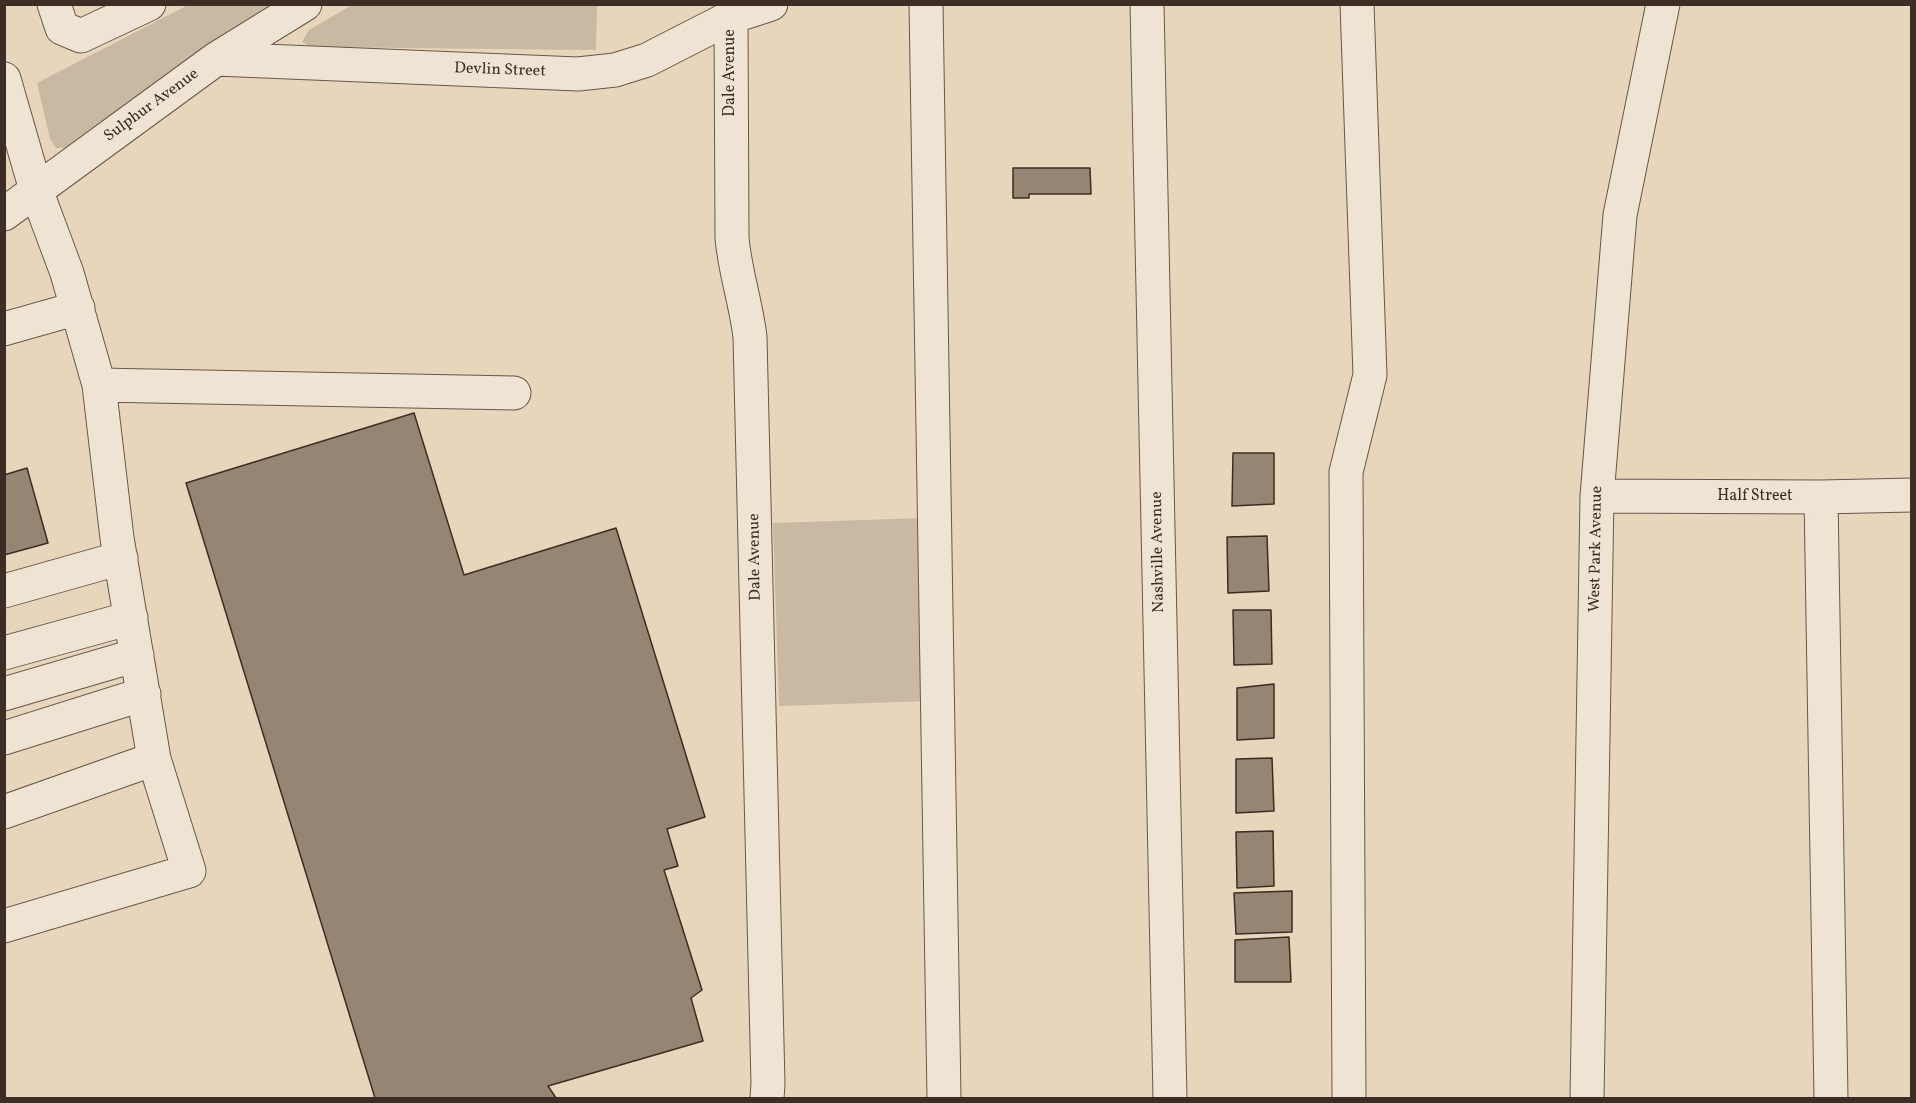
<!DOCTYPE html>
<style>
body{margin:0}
#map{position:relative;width:1916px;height:1103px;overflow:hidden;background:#e7d6bc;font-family:Vollkorn,serif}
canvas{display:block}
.frame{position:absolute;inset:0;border:6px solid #3e2d24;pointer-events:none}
</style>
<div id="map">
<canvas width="1916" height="1103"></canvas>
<div class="frame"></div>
</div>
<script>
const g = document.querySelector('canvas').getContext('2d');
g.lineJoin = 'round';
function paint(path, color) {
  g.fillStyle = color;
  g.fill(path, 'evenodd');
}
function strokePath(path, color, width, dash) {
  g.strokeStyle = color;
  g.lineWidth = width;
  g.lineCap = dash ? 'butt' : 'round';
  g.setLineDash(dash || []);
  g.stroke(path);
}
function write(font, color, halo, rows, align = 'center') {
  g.font = font + ' Vollkorn,serif';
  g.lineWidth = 4.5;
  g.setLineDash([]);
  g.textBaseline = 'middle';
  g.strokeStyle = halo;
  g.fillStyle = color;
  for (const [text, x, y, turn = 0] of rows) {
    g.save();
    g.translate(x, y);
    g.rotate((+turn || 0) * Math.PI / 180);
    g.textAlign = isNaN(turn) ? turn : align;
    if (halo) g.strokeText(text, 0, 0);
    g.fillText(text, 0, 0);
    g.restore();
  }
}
paint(new Path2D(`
 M188,5H285L68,148H56L50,139L37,83Z
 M352,5H597L596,50L312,47L302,42L309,30Z
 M926,518L932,701L779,706L773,523Z`), '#cab9a2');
const building = new Path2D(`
 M1013,168H1090L1091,194H1029V198H1013Z
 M414,413L464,575L616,528L705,817L667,829L678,866L664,870L702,990L691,998L703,1041L548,1086L556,1098H375L186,483Z
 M1233,453H1274V504L1232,506Z
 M27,468L48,543L4,555V475Z
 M1267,536L1269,591L1228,593L1227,537Z
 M1233,610H1271L1272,664L1234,665Z
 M1274,684V738L1237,740V688Z
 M1272,758L1274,811L1236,813V759Z
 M1273,831L1274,886L1237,888L1236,832Z
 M1292,891V932L1236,934L1234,893Z
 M1289,937L1291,982H1235V940Z`);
paint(building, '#968573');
strokePath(building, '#3e2d24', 1.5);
const minor = new Path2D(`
 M54,4L62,28L81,36L149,4
 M926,4L944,1098
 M1147,4L1170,1098
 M731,17L732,238C735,272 746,303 750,337L768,1084L767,1098
 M216,59L578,74L615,70L647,60L731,17L771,4
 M4,79L36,190L67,273L99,385L514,393
 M4,214L216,59L305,4
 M4,329L78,308
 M99,385L117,538L154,759
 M1597,496L1821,497L1912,495
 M1821,497L1831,1098
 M4,591L121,558
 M4,653L131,618
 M4,694L137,655
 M4,738L144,694
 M4,812L154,759L189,871L4,926
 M1349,1098L1346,472L1370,375L1357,4
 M1587,1098L1597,496L1620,215L1663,4`);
strokePath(minor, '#68574a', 35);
strokePath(minor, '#efe4d3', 33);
write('16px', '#3e2d24', '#efe4d3', [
 ["Devlin Street",500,71,2],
 ["Dale Avenue",731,73,-90],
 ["Sulphur Avenue",152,106,-36],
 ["Half Street",1755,497],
 ["West Park Avenue",1597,549,-89],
 ["Nashville Avenue",1159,552,-91],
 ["Dale Avenue",756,557,-91]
]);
</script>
